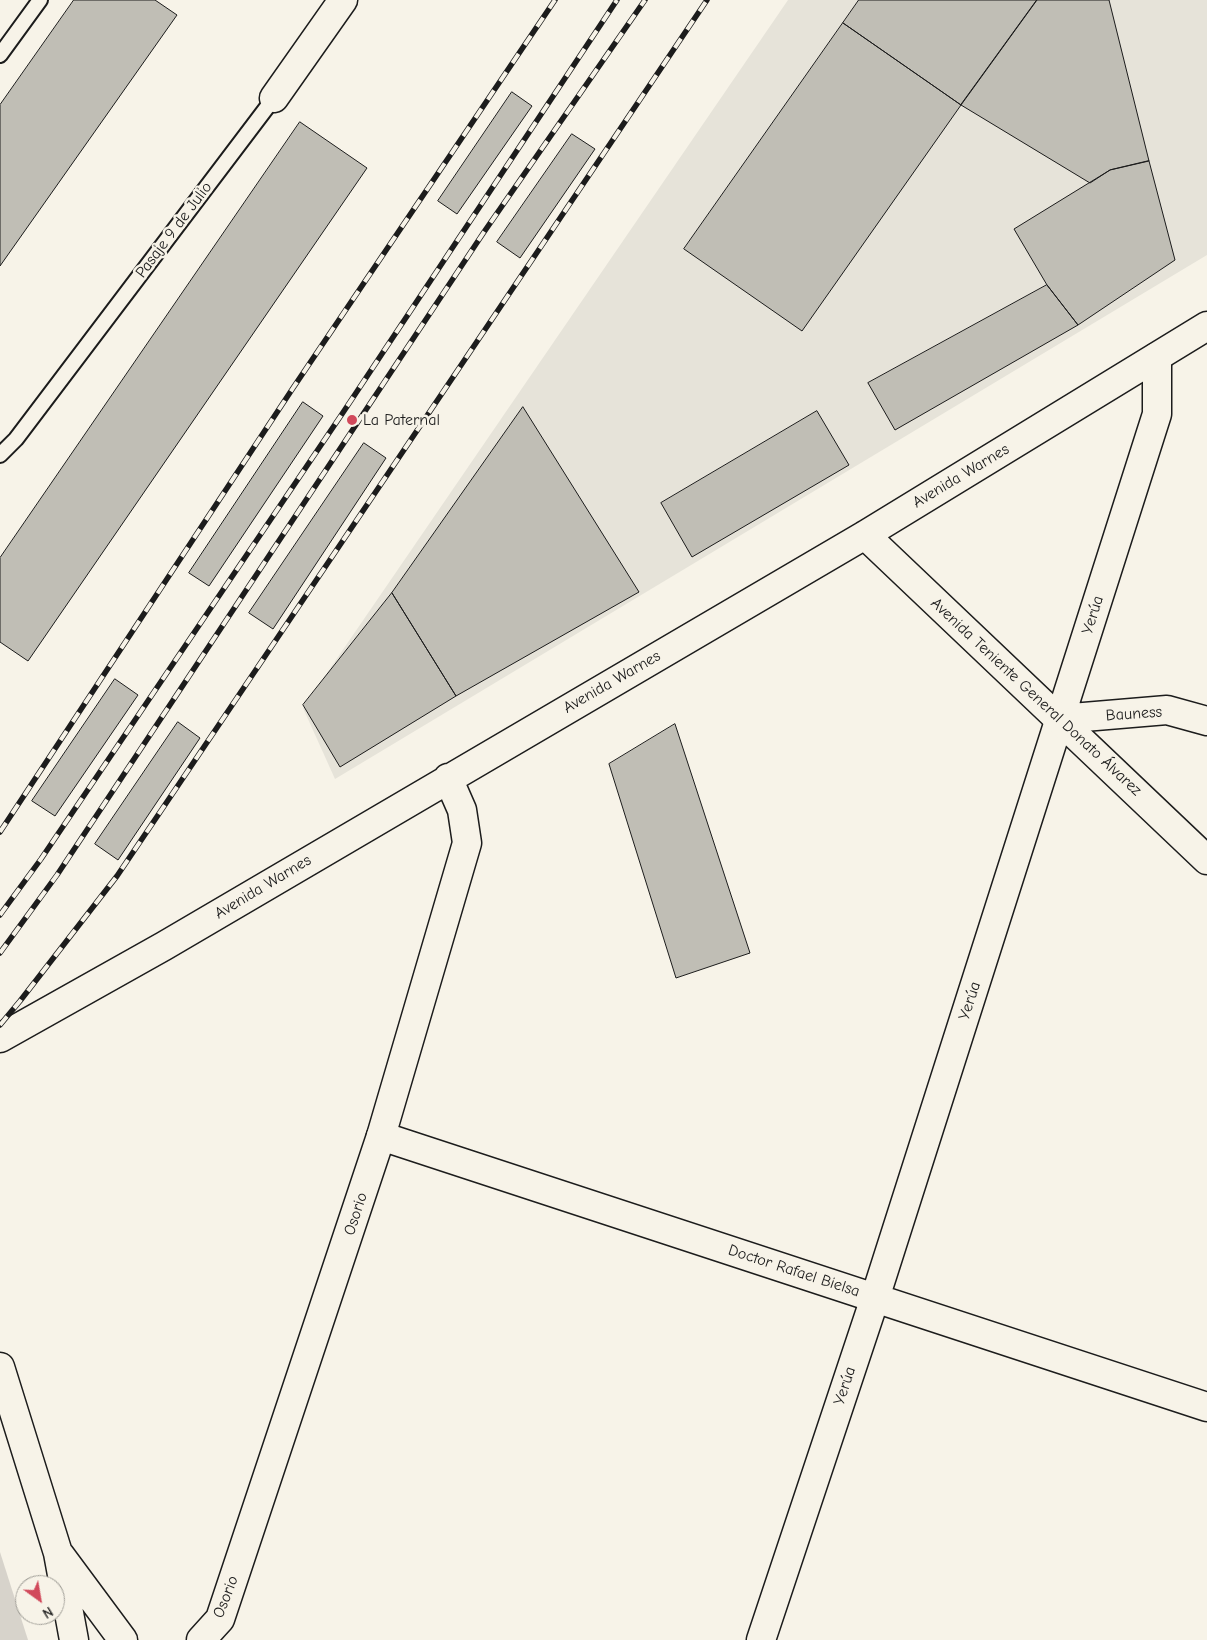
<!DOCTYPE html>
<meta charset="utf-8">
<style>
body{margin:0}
#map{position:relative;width:1207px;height:1640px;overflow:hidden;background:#f7f3e8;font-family:"Comic Neue",sans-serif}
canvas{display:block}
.north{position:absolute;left:15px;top:1575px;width:50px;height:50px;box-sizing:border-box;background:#f7f3e8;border:1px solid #9f9d96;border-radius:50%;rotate:148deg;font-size:14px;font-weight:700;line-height:20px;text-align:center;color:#1c1c1c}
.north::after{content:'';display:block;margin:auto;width:18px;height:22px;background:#d1495b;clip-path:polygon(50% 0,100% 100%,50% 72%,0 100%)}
</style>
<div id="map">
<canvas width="1207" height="1640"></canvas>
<div class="north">N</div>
</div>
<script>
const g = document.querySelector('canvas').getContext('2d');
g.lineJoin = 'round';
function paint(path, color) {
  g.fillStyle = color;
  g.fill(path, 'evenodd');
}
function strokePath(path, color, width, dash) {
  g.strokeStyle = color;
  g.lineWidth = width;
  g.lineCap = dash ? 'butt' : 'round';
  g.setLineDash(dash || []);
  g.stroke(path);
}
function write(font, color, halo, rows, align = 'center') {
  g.font = font + ' "Comic Neue",sans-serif';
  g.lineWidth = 5;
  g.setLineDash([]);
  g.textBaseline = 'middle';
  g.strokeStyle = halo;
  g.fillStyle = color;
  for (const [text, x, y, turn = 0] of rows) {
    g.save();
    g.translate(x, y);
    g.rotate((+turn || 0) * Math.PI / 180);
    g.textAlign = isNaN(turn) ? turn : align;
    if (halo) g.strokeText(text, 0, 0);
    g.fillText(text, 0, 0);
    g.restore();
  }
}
paint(new Path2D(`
 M788,0H1207V255L335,779L303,708Z`), '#e6e3d9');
paint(new Path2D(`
 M0,1552L28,1640H0Z`), '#d7d3cb');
const building = new Path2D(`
 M74,0H155L177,15L0,266V105Z
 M859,0H1037L961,105L843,23Z
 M1037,0H1109L1149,161L1110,170L1090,183L961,105Z
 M843,23L961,105L802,331L684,249Z
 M512,92L532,106L457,214L438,201Z
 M300,122L367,168L28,661L0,642V558Z
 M572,134L595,149L520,258L497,242Z
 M1149,161L1175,260L1078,325L1047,285L1014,229L1110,170Z
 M1047,285L1078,325L895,430L868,383Z
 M303,402L323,416L209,586L189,573Z
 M523,407L639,592L456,696L392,593Z
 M817,411L849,465L692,557L661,503Z
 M364,443L386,458L273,629L249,613Z
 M392,593L456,696L340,767L303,705Z
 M115,679L138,695L55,816L32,801Z
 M178,722L200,738L118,860L95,844Z
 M675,724L750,953L676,978L609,764Z`);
paint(building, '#c0beb5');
strokePath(building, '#1c1c1c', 1);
const lane = new Path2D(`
 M0,55L40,0
 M0,455L16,439L274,98`);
const street = new Path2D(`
 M274,98L343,0
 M1060,719L1167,710L1207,721
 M381,1136L1207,1407
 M761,1640L875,1298L1157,414V357`);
const secondary = new Path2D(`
 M865,535L1207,860
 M0,1038L164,946L865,535L1207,326
 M0,1367L58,1553L74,1640
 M60,1555L123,1640
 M201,1640L220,1619L381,1136L467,843L462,810L448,778`);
strokePath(lane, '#1c1c1c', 18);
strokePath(street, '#1c1c1c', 31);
strokePath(secondary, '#1c1c1c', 31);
strokePath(lane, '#f7f3e8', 14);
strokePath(street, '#f7f3e8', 28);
strokePath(secondary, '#f7f3e8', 28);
const rail = new Path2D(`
 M0,832L293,388L555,0
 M0,915L41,859L342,414L617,0
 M0,953L57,875L484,232L645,0
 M0,1025L20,1001L117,876L707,0`);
strokePath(rail, '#1c1c1c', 5.5);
strokePath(rail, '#f7f3e8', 4, [11]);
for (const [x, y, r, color] of [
 [352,420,6,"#d1495b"]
]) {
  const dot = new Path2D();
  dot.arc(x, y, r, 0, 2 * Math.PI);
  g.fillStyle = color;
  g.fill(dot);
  strokePath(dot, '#f7f3e8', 2);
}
write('16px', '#1c1c1c', '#f7f3e8', [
 ["Pasaje 9 de Julio",174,230,-53],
 ["Avenida Warnes",961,476,-31],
 ["Yerúa",1093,615,-73],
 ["Avenida Warnes",612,682,-30],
 ["Avenida Teniente General Donato Álvarez",1036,697,43],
 ["Bauness",1134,714,-4],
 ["Avenida Warnes",263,887,-31],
 ["Yerúa",970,1001,-72],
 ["Osorio",356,1214,-72],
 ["Doctor Rafael Bielsa",794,1271,18],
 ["Yerúa",845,1386,-72],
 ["Osorio",226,1597,-69]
]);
write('16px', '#1c1c1c', '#f7f3e8', [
 ["La Paternal",363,420]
], 'left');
</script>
